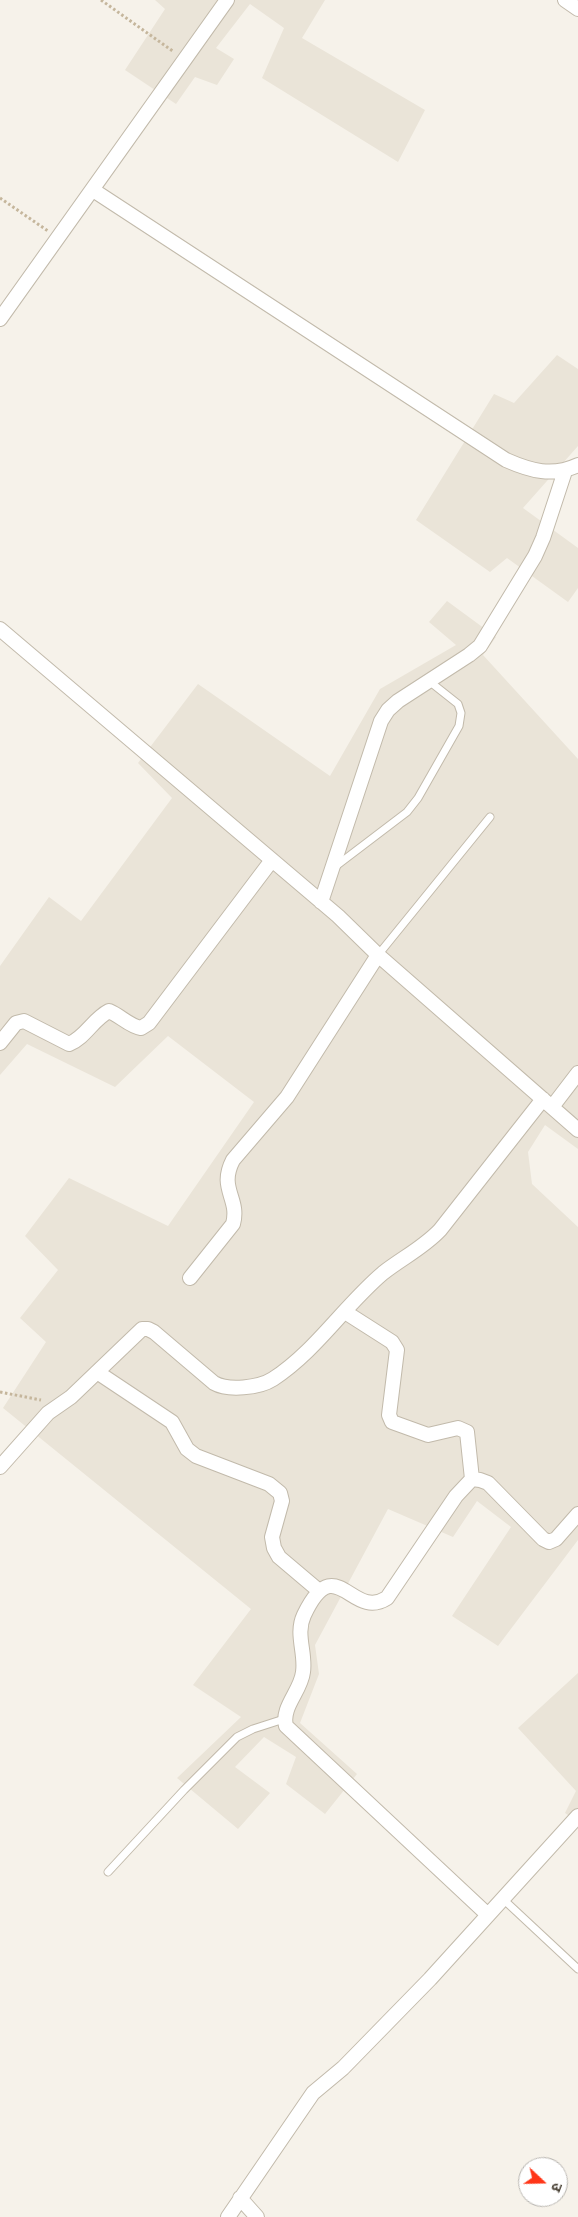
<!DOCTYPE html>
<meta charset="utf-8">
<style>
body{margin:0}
#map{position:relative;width:578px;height:2217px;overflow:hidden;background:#f6f2ea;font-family:"Varela Round","Noto Sans Devanagari",sans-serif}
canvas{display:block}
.north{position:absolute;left:518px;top:2157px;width:50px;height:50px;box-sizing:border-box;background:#fff;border:1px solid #b7b4af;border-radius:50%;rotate:111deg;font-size:14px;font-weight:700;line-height:20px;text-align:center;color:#4b4337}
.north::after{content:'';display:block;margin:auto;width:18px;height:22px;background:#ff3618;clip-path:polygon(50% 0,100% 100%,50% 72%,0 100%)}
</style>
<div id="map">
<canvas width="578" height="2217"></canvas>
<div class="north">उ</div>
</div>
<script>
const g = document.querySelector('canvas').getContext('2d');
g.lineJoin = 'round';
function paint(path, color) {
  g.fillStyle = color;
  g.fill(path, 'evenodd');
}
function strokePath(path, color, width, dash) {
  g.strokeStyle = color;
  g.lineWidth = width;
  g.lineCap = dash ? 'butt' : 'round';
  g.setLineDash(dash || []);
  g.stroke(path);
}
paint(new Path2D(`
 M155,0H325L302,38L425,110L398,162L262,78L284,28L250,4L216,48L234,59L217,85L195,77L176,104L125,70L165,9Z
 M557,355L578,369V446L523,508L578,548V588L568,602L507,558L490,572L416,520L494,394L514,403Z
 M447,601L496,637L483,655L578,759V1149L545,1125L528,1152L532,1184L578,1227V1540L498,1646L452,1616L511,1527L477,1501L453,1537L388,1509L315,1645L319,1674L300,1723L357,1774L325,1814L286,1784L296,1757L264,1737L235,1767L270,1793L238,1829L177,1778L241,1717L193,1685L251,1609L3,1408L46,1342L20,1318L58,1270L25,1236L69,1178L168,1226L254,1102L168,1036L115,1087L27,1044L0,1075V966L49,897L81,921L172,798L138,763L198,684L330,776L380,689L456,645L429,622Z
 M578,1673V1822L565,1813L576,1791L518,1728Z`), '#eae4d8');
const lane = new Path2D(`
 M336,866L407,812L418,798L459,726L461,713L458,704L429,681
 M378,955L490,817
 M108,1872L184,1790L237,1737L253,1729L284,1719
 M503,1899L578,1969`);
const street = new Path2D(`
 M565,0L578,9
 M93,190L506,460C531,471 552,477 578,465
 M0,319L227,0
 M0,629L338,916L378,955L578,1130
 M321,902L381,721L388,710L398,701L469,655L480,646L535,556L543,538L565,471
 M0,1043L16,1023L24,1021L69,1044C86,1037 93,1019 109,1011C121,1016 129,1026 141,1028L149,1023L272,860
 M552,1107L578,1073
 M190,1278L233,1224C240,1198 218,1189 233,1160L287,1097L378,955
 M345,1312L392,1342L397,1350L389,1415L392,1422L428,1435L458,1428L467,1432L472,1479
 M97,1372L172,1422L187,1449L196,1456L269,1484L280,1493L282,1501L272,1537L274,1548L279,1557L318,1590
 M0,1467L48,1413L71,1397L142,1329H148L154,1332L214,1383C228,1391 259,1388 273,1379C316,1351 344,1306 383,1273C402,1258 423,1248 440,1230L543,1099
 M488,1915L286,1726C281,1707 301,1691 303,1672C306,1653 295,1634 304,1615C336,1548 351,1621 387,1598L456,1496L472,1479L480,1480L488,1483L543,1539L549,1542L556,1539L578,1514
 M240,2198L257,2217
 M228,2217L313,2093L343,2068L430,1979L578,1816`);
strokePath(lane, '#c2baab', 9);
strokePath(street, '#c2baab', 16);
strokePath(new Path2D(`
 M101,0L174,52
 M0,198L48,231
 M0,1392L41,1400`), '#c5b69c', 3, [2.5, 2.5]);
strokePath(lane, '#fff', 7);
strokePath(street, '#fff', 14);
</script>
